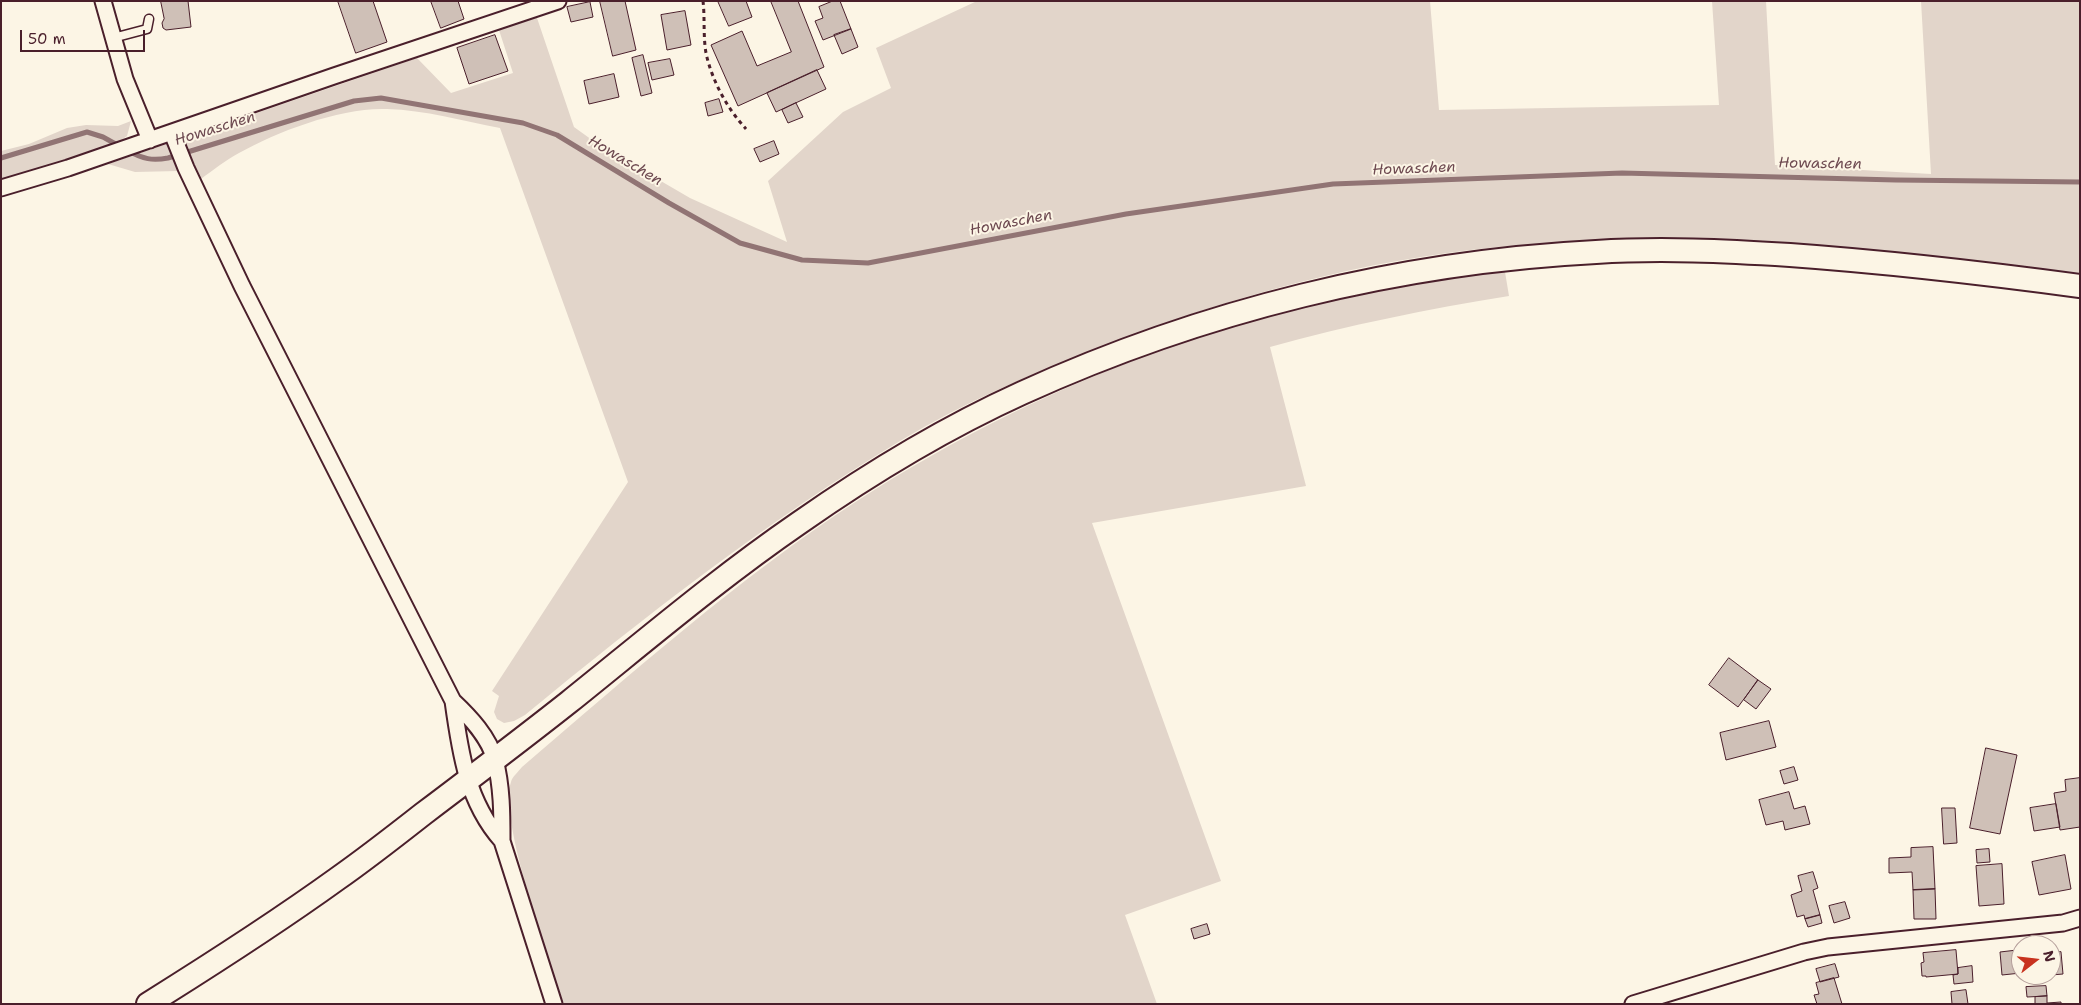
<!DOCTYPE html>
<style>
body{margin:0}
#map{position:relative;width:2081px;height:1005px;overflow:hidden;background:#fcf5e5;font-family:"Shantell Sans",sans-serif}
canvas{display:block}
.frame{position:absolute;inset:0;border:2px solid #4a1f2b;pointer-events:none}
.north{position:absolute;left:2011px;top:935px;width:50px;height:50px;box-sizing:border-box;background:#fcf5e5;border:1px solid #b59f9b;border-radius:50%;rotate:74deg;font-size:14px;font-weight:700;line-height:20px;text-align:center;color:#4a1f2b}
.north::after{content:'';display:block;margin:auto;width:18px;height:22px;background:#c8321e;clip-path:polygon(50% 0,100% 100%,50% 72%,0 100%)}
.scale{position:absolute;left:20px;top:30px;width:125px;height:22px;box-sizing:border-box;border:2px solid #4a1f2b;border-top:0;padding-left:6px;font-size:15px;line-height:18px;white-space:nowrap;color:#4a1f2b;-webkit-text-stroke:4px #fcf5e5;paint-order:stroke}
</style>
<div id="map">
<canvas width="2081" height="1005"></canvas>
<div class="frame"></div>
<div class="north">N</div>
<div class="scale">50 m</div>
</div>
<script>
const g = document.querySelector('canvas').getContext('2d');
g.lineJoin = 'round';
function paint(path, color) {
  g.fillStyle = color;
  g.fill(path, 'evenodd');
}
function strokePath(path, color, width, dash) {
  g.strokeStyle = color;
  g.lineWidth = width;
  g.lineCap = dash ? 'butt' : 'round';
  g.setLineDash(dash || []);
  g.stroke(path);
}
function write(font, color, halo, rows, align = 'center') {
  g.font = font + ' "Shantell Sans",sans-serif';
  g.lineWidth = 4;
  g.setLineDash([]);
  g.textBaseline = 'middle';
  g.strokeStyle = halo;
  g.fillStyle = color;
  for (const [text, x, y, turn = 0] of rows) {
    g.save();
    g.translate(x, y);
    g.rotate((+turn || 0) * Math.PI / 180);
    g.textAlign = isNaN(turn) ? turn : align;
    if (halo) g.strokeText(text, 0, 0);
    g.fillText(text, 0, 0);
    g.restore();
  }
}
paint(new Path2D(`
 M977,1H1430L1439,110L1719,105L1712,1H1766L1775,165L1931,174L1921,1H2080V273C1887,251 1692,230 1498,247C1363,260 1232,296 1106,345C1035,372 965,402 900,441C767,521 644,617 525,715L514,721L504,723L497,719L494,712L499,696L492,691L628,482L500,128C463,121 425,110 387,109C342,107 278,131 239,153C226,160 213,170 201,179L190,159L178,171L135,172L108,164L417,58L451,93L513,73L498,27L536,15L574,127L599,145L690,198L787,242L768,181L843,112L891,88L876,48Z
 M131,121L127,136L120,141L55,164L1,180V151L29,144L67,128L86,125L118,126Z
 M1505,272L1509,296C1428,309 1349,325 1270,347L1306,486L1092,523L1221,881L1125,915L1157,1004H564C550,962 498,818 511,782C512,777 519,771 522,767C631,674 737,579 857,501C1050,376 1276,294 1505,272Z`), '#e2d5ca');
strokePath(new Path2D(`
 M129,151C143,159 152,161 168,158L354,101L381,98L523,123L557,135L669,203L740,243L802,260L868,263L1126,214L1333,184L1622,173L1896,180L2080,182
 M1,158L87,132L103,137L121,147`), '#917474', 5);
const building = new Path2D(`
 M161,1H188L191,27L166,30L163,28L162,23L164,19Z
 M338,1H373L387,42L356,53Z
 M431,1H458L464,19L441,28Z
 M600,1H625L636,50L613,56Z
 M718,1H746L752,17L729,26Z
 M771,1H798L824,67L738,106L711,45L742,31L757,66L791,52Z
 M833,1H840L851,29L823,40L815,21L823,18L819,7Z
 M590,2L593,17L571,22L567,7Z
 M685,11L691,45L667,50L661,15Z
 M851,29L858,47L842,54L834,35Z
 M495,35L508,71L469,84L457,48Z
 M643,55L652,93L641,96L632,58Z
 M670,59L674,75L652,80L648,63Z
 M817,70L826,89L776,112L767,93Z
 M614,74L619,97L589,104L584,81Z
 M719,99L723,112L708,116L705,103Z
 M796,103L803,117L788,123L782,110Z
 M774,141L779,154L760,162L754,149Z
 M1729,658L1758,680L1738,707L1709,685Z
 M1758,680L1771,689L1756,709L1744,700Z
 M1769,721L1776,747L1726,760L1720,733Z
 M1986,748L2017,755L2000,834L1970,828Z
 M1794,767L1798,780L1784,784L1780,771Z
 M2080,778V827L2060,830L2054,793L2066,791L2065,780Z
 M1789,792L1794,809L1805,806L1810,824L1785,830L1783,821L1766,825L1759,800Z
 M2056,804L2060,827L2034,831L2030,808Z
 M1942,808H1955L1957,843L1944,844Z
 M1933,847L1935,889L1913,890L1912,872L1889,873V858L1911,857V848Z
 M1989,849L1990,862L1977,863L1976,850Z
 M2065,855L2071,889L2039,895L2032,862Z
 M2002,864L2004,904L1979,906L1976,866Z
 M1813,872L1818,888L1813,890L1820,915L1805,919L1804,915L1797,917L1791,895L1802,891L1798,876Z
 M1935,889L1936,919H1914L1913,890Z
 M1845,902L1850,918L1834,923L1829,906Z
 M1820,915L1822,923L1808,927L1805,919Z
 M1207,924L1210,934L1194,939L1191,929Z
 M2021,946V973L2002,975L2000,952L2017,950L2016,947Z
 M1956,950L1958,974L1926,977V976H1922L1921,963L1924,962L1923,953Z
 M2061,952L2063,974L2051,975V953Z
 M1835,964L1839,977L1820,982L1816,969Z
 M1972,966L1973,982L1954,984L1953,975L1958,974V968Z
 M1834,978L1842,1004H1817L1814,995L1819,994L1816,983Z
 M2046,986L2047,996L2027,997L2026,987Z
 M1966,990L1968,1004H1952L1951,992Z
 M2047,996V1003L2061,1002V1004H2035V997Z`);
paint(building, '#cfc0b7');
strokePath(building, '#4a1f2b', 1);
const lane = new Path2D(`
 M113,38L147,29L149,19`);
const street = new Path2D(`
 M103,1L125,79L150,140
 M172,133L186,168L242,286L453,701C460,752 467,802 502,841
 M1,188L68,168L334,76L558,1
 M453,701C470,717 489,737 495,760C502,786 502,815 502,841L554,1004
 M1633,1004L1804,952L1828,947L2063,923L2080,918`);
const secondary = new Path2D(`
 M148,1004C212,964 276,923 337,879C367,858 395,836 423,814C472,777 521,740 569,702C645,641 719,578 799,523C869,474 945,428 1022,393C1202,311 1399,262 1596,252C1661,248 1725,251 1790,255C1887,262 1983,273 2080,286`);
strokePath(lane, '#4a1f2b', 11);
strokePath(street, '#4a1f2b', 19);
strokePath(secondary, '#4a1f2b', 26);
strokePath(new Path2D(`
 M703,1C705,18 703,36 706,53C712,81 727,108 746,129`), '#4a1f2b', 3, [4, 4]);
strokePath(lane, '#fcf5e5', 8);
strokePath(street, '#fcf5e5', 15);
strokePath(secondary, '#fcf5e5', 22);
write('italic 15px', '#6d4950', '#fcf5e5', [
 ["Howaschen",215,129,-17],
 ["Howaschen",625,161,31],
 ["Howaschen",1820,164,1],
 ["Howaschen",1414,169,-2],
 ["Howaschen",1011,223,-11]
]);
</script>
